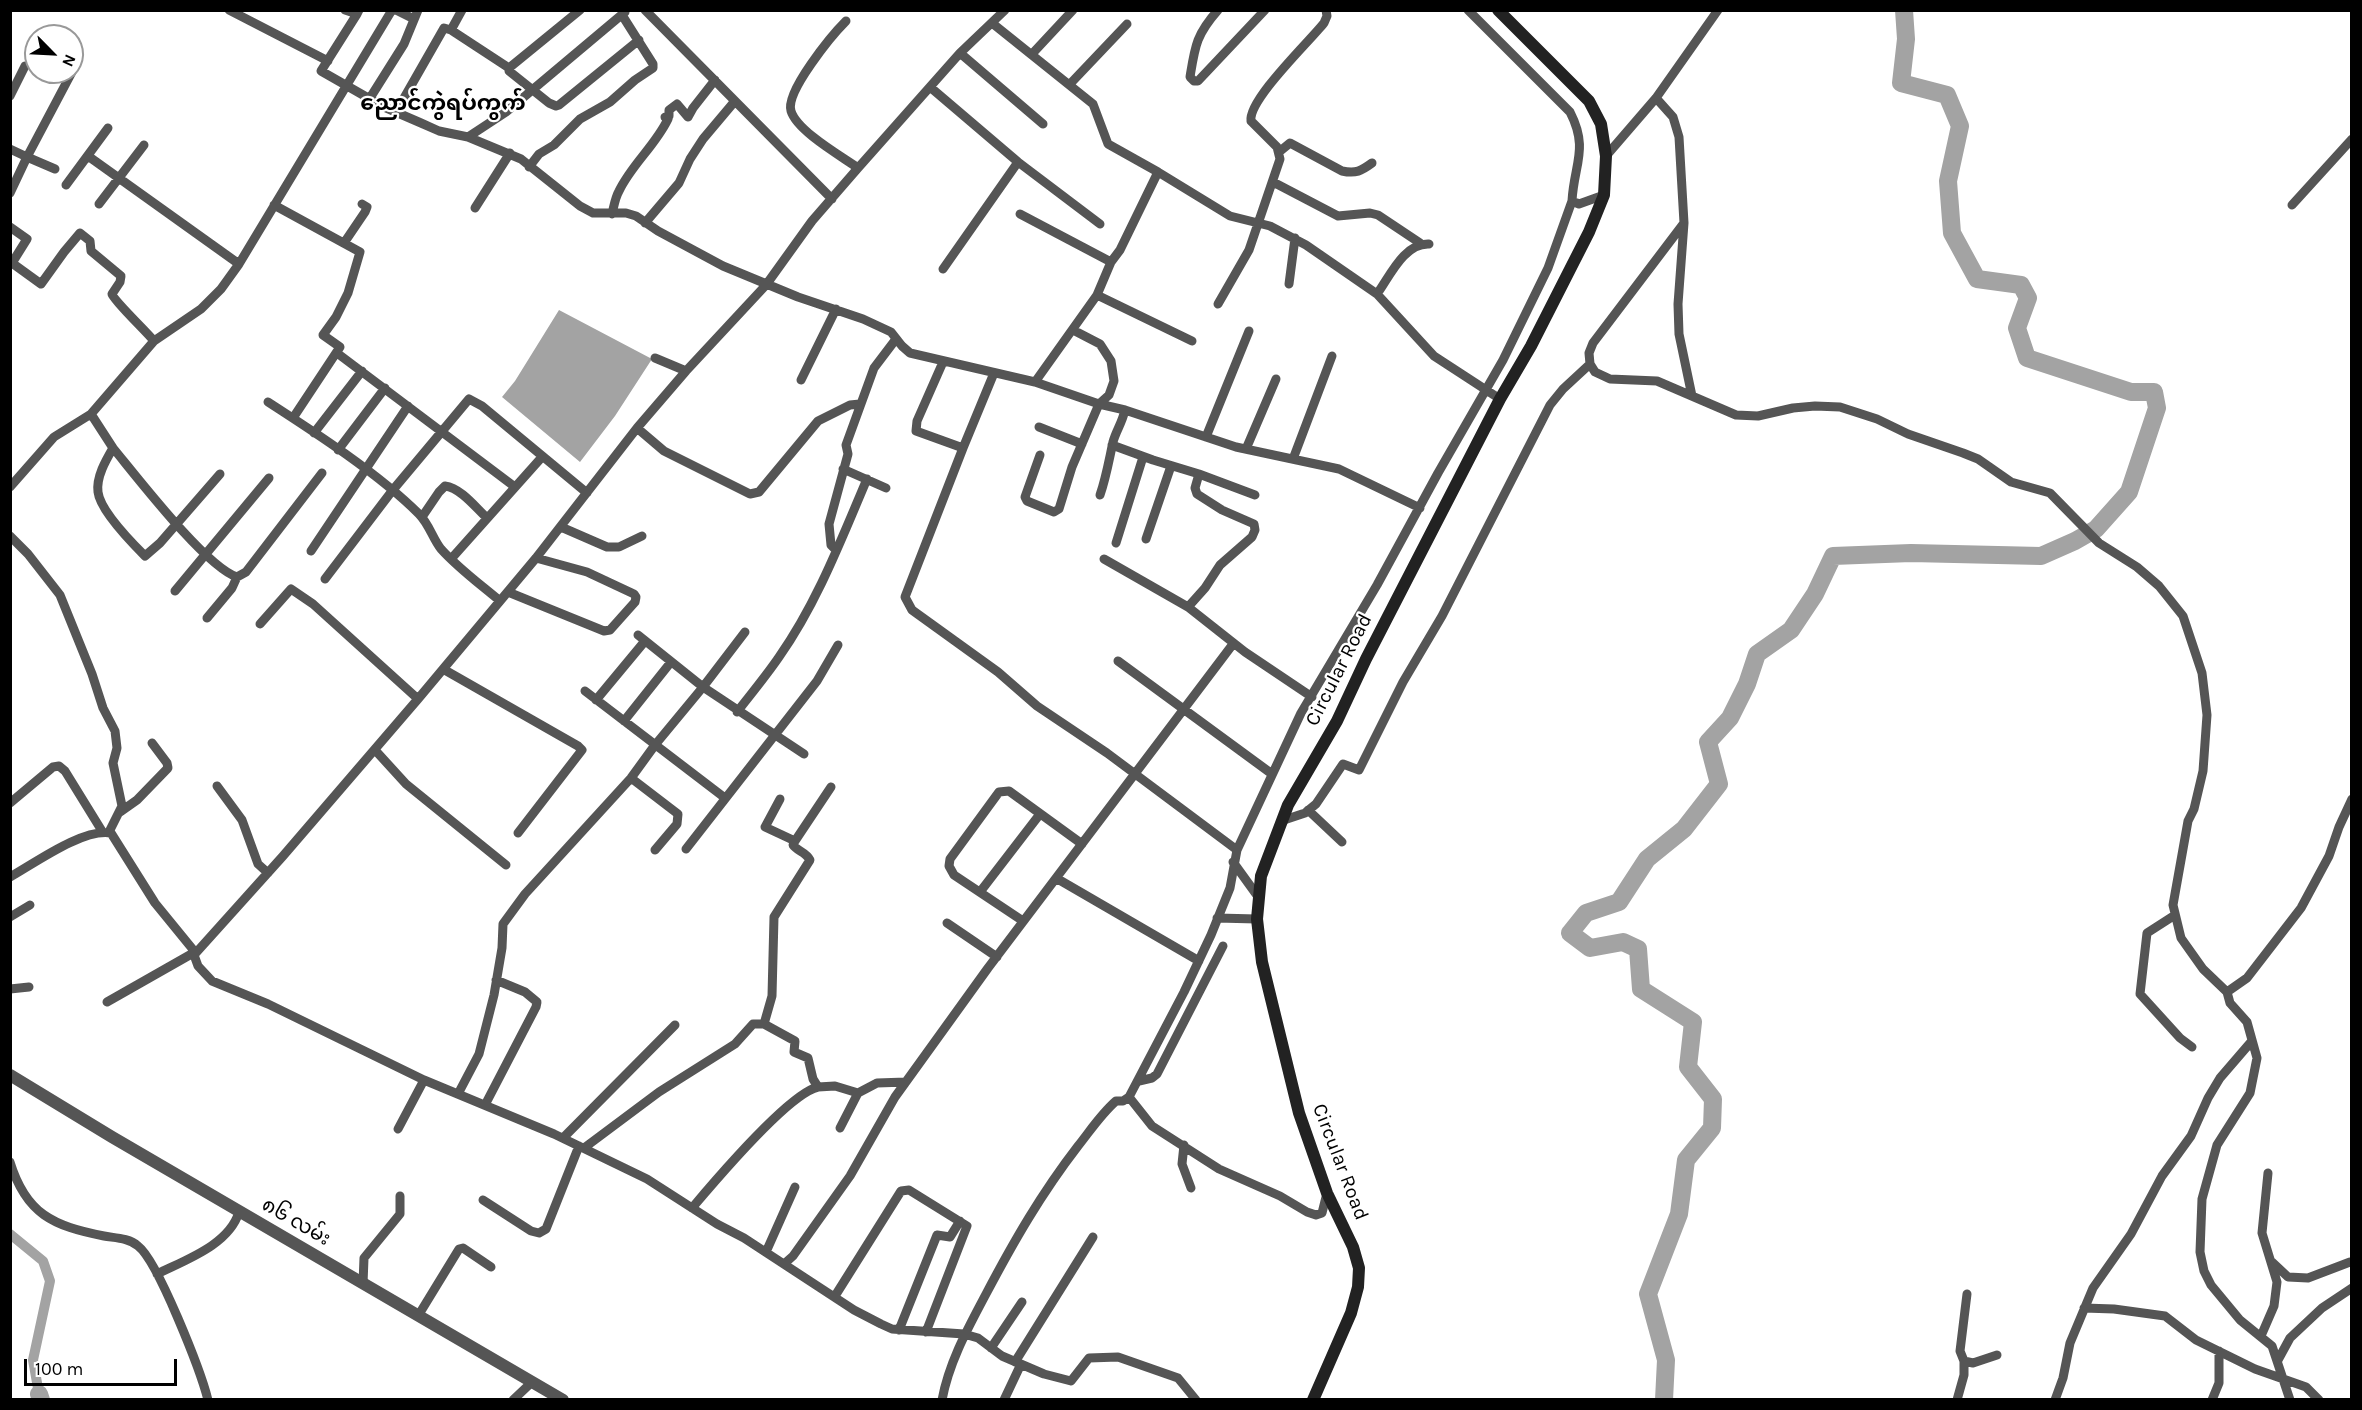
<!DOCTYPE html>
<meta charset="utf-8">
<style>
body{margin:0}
#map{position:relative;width:2362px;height:1410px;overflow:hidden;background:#fff;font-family:Karla,sans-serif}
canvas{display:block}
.frame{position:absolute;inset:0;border:12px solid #000;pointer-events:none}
.north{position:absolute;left:24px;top:24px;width:60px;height:60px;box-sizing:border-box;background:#fff;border:2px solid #999;border-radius:50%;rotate:114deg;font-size:16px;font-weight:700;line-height:24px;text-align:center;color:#000}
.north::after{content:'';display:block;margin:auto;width:21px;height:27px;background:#000;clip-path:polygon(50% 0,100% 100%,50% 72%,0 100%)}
.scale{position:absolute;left:24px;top:1359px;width:153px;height:27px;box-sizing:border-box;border:3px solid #000;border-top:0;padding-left:8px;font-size:18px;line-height:21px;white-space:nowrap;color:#000;-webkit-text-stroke:4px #fff;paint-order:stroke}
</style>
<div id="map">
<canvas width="2362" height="1410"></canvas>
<div class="frame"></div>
<div class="north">N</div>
<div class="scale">100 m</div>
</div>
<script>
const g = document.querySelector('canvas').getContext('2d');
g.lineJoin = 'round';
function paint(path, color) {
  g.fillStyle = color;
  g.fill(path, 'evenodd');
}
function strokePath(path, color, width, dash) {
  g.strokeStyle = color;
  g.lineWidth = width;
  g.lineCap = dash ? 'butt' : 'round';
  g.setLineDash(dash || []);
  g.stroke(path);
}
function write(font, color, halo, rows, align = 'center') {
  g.font = font + ' Karla,"Noto Sans Myanmar",sans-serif';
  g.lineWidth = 4.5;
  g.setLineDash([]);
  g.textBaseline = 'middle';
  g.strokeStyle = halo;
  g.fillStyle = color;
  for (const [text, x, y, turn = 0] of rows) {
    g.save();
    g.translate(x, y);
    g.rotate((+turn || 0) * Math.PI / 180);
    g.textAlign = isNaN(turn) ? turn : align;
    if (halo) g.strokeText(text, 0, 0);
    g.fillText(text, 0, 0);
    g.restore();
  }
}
paint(new Path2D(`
 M559,310L652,359L615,416L580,462L502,397L515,381Z`), '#a3a3a3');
strokePath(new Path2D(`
 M10,1234L43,1261L50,1281L33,1360L39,1394`), '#a3a3a3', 10);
strokePath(new Path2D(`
 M39,1394L41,1400
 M1664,1400L1666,1360L1648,1294L1679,1214L1686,1160L1712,1128L1713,1099L1688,1067L1693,1022L1641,989L1638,949L1623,942L1590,948L1570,933L1586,913L1619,902L1647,859L1684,829L1719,784L1708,742L1730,718L1747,684L1757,654L1791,630L1815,594L1833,556L1911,553L2041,556L2075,541L2096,529L2129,492L2157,408L2154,392H2131L2027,358L2017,328L2028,298L2021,285L1977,279L1952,233L1948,181L1960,126L1947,95L1901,83L1906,39L1904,10`), '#a3a3a3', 18);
strokePath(new Path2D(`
 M229,10L328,61
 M345,10L357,14L359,10
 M396,10L414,19
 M580,10L509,68V71L549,103L556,106L559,105L639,40
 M645,10L832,199
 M1005,10L960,53L858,168L812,221L766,285L686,371L637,428L536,558L418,699L283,856L194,955L198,966L212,981L268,1004L424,1080L554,1134L647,1179L717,1224L744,1238L854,1310L881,1324L892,1329L964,1334L978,1338L1002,1356L1044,1374L1071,1381L1089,1358L1118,1357L1178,1378L1196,1400
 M1218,10C1196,35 1195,46 1190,77L1194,81H1198L1265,10
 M1468,10L1570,112C1589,149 1574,164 1572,201L1579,204L1604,195
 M357,14L321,71L384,107L421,123L439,131L468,137L521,159L580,206L593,213H626L636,216L658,231L723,266L798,297L863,319L891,332L902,346L910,353L1035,382L1099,404L1125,410C1122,423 1116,431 1113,442C1109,460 1106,478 1100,495
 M846,21C832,35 785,92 791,111C797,131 841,156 858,168
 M992,23L1093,104L1108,144L1158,172L1120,250L1111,262L1097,295L1035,382
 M451,30L509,68
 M960,53L1043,124
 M1032,54L1073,10
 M1070,84L1127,24
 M930,87L1018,162L1100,224
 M10,96L25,66
 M370,98L404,44L418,10
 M1656,98L1673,117L1679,137L1684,223L1678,304L1679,334L1692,396
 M396,112L444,28L451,30L462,10
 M468,137L506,112L625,12
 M10,149L27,157L72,72
 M1279,152L1290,143L1342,171C1356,174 1361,171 1372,163
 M88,156L239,264
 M1606,156L1656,98L1718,10
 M529,167L539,154L554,145L580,119L610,102L635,80L653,68V64L622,15
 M1158,172L1230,216L1270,226L1306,245L1377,294L1434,356L1500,399
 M1273,182L1338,216L1370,213L1378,215L1420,243
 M66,185L108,128
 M10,193L27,157L55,169
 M99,204L144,145
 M274,205L360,252L348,293L336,317L323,335L340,347L293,418
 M2292,205L2352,139
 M475,208L510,153
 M612,214C614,206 615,198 619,191C632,164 655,146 668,119L665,117L669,116V110L677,104L688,117L693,108L715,80
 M1020,214L1111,262
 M645,223L679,183L690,159L703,139L735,101
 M1684,223L1593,343L1589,353L1590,364L1595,372L1610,379L1657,381L1736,415L1758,416L1793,408L1815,406L1840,407L1877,419L1908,434L1963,453L1978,459L2011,482L2050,493L2099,543L2137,567L2159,586L2183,616L2202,673L2207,715L2203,771L2194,809L2188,821L2173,905L2181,938L2203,969L2227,992L2230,1003L2247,1022L2257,1058L2250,1093L2217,1145L2202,1199L2200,1252L2204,1271L2211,1285L2240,1320L2272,1346L2290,1400
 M10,227L27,239L12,263L41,284L64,252L80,233L90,241L91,251L121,276L120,282L112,294C114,301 146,331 154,341
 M344,243L365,212L367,207L362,204
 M943,269L1018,162
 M1289,284L1295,238
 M1377,294C1390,276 1404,243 1429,244
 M1097,295L1192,341
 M1218,304L1249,250L1280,159L1277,147L1251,121C1248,100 1309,42 1324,23L1327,16L1326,10
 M337,353L515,487
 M655,358L686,371
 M943,362L917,421L916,431L963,448L994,373
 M801,380L836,309
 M268,402C316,433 379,474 419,514C429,524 433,539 441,549C459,569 480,584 500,601
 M1125,410L1236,447L1339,469L1420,508
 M91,414L113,448C106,460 96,477 98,492C100,510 132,543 145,556L160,543L220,474
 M1039,427L1082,444
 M637,428L664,451L750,494L759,492L818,421L850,405L860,404
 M314,433L362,371
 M1206,437L1249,331
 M1112,445L1153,460L1199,474L1195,488L1197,494L1222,510L1254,524L1255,530L1252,537L1220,565L1205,588L1188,607
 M113,448C137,477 206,567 237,577L246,572L322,473
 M963,448L905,597L912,610L998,672L1037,706L1107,753L1237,850
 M1246,449L1276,379
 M338,450L385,388
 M1040,455L1025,497L1027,501L1054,512L1059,509L1072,467L1099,404L1109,395L1114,381L1111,361L1100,344L1073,330
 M1293,459L1332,356
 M843,469L886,488
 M1199,474L1255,495
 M10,487L54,437L91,414L154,341L201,309L221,289L239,264L392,10
 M422,517L439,492L445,486C461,488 476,508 487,518
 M561,527L607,547H619L642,536
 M10,536L28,554L60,595L92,674L103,708L115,731L117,748L113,763L122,806L109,832
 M1146,539L1171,466
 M1116,543L1143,457
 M836,550L831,545L829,524L848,454L846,445L874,368L896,339
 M311,551L408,406
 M451,559L542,457
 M1104,559L1188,607L1245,652L1312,697
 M325,579L392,491L469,399L482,406L587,493
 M175,591L269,478
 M508,592L604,631L610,630L635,602L636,597L634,594L587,572L536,558
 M207,618L232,588L237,577
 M260,624L291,589L313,604L418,699
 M638,635L703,687L804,754
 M1118,661L1272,774
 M443,669L578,746L582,750L518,833
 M585,691L725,798
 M596,700L645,641
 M737,712C751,694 766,676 779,657C817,603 841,540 867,479
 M624,721L671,662
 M375,750L406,784L506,865
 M631,778L678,814L677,824L655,850
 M217,786L242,820L258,864L268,873
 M10,803L53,767L59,766L65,771L102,831
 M1308,810L1342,842
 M120,812L137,800L168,768L167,763L152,743
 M1281,821L1305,813L1316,804L1343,764L1359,770L1403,682L1442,616L1550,405L1563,389L1590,364
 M795,841L831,787
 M686,849L817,681L838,645
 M1233,862L1259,898
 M10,877C35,863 83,828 111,833L155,903L195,952L107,1002
 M1056,878L1199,961
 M980,892L1040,814
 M2175,915L2147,933L2140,994L2180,1038L2192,1047
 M10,917L30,905
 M1217,918L1257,919
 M1023,921L954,875L949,866L950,859L999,792L1009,791L1082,844
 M947,923L997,957
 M10,989L29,987
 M2227,992L2247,978L2301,908L2329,856L2339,827L2352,799
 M764,1024L772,996L774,917L810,860C806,852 797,851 793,845L795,841L765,827L780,799
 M1139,1081L1152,1078L1157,1074L1223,946
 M458,1094L479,1054L494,995L502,948L503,924L525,894L631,778L655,745L703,687L745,632
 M485,1105L536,1007L537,1002L525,992L496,980
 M840,1128L858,1093
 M398,1129L424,1080
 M563,1138L675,1025
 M1184,1145L1182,1164L1191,1188
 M584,1148L659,1092L735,1044L753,1024H764L795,1041L794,1052L808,1058L813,1079L818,1087L835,1086L858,1093L877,1083L906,1082
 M10,1162C26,1214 53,1226 104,1236C115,1238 129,1238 138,1246C158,1261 201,1372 208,1400
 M1327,1193L1322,1213L1316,1215L1307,1212L1280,1196L1219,1169L1152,1126L1129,1097L1184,992L1211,935L1230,888L1237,850L1301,713L1377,585L1438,473L1503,360L1548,268L1572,201
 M483,1200L531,1231L539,1233L546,1229L579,1146
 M692,1208C714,1182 788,1094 818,1087
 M766,1252L795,1187
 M2272,1262L2288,1277L2308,1278L2350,1262
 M784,1264L793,1256L850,1176L895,1097L988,968L1233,644
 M157,1274C185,1260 229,1245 239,1212
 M363,1284L364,1258L400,1214V1196
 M835,1296L901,1191L909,1190L967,1226L926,1332
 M2084,1308L2114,1309L2165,1316L2196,1340L2255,1369L2306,1387L2319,1400
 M418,1316L459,1249L463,1248L491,1267
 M899,1330L937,1235L950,1237L960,1221
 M2261,1336L2274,1306L2277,1282L2262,1233L2268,1173
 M991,1348L1022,1302
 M2278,1360L2290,1338L2322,1308L2352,1288
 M1964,1361L1973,1363L1997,1355
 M1015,1362L1093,1237
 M513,1400L532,1382
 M942,1400C949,1362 968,1328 986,1294C1014,1241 1041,1194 1078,1146C1090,1131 1101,1114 1116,1101H1123L1129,1097
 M1004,1400L1021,1364
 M1957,1400L1964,1375V1361L1960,1351L1967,1294
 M2055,1400L2063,1378L2070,1343L2093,1288L2131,1234L2162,1176L2191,1136L2208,1098L2220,1078L2251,1042
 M2212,1400L2219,1383V1351`), '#555', 9);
strokePath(new Path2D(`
 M10,1075L112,1137L563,1400`), '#555', 12);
strokePath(new Path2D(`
 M1313,1400L1351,1313L1358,1287L1359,1268L1353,1247L1327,1193L1299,1113L1262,962L1257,919L1261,876L1288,805L1337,721L1366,659L1500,399L1531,346L1589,232L1604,195L1606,156L1601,124L1589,101L1498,10`), '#222', 12);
write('20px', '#000', '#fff', [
 ["Circular Road",1339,670,-63],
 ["Circular Road",1340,1162,69],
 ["၈၆ လမ်း",296,1222,30]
]);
write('bold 22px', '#000', '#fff', [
 ["ညောင်ကွဲရပ်ကွက်",443,104]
]);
</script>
